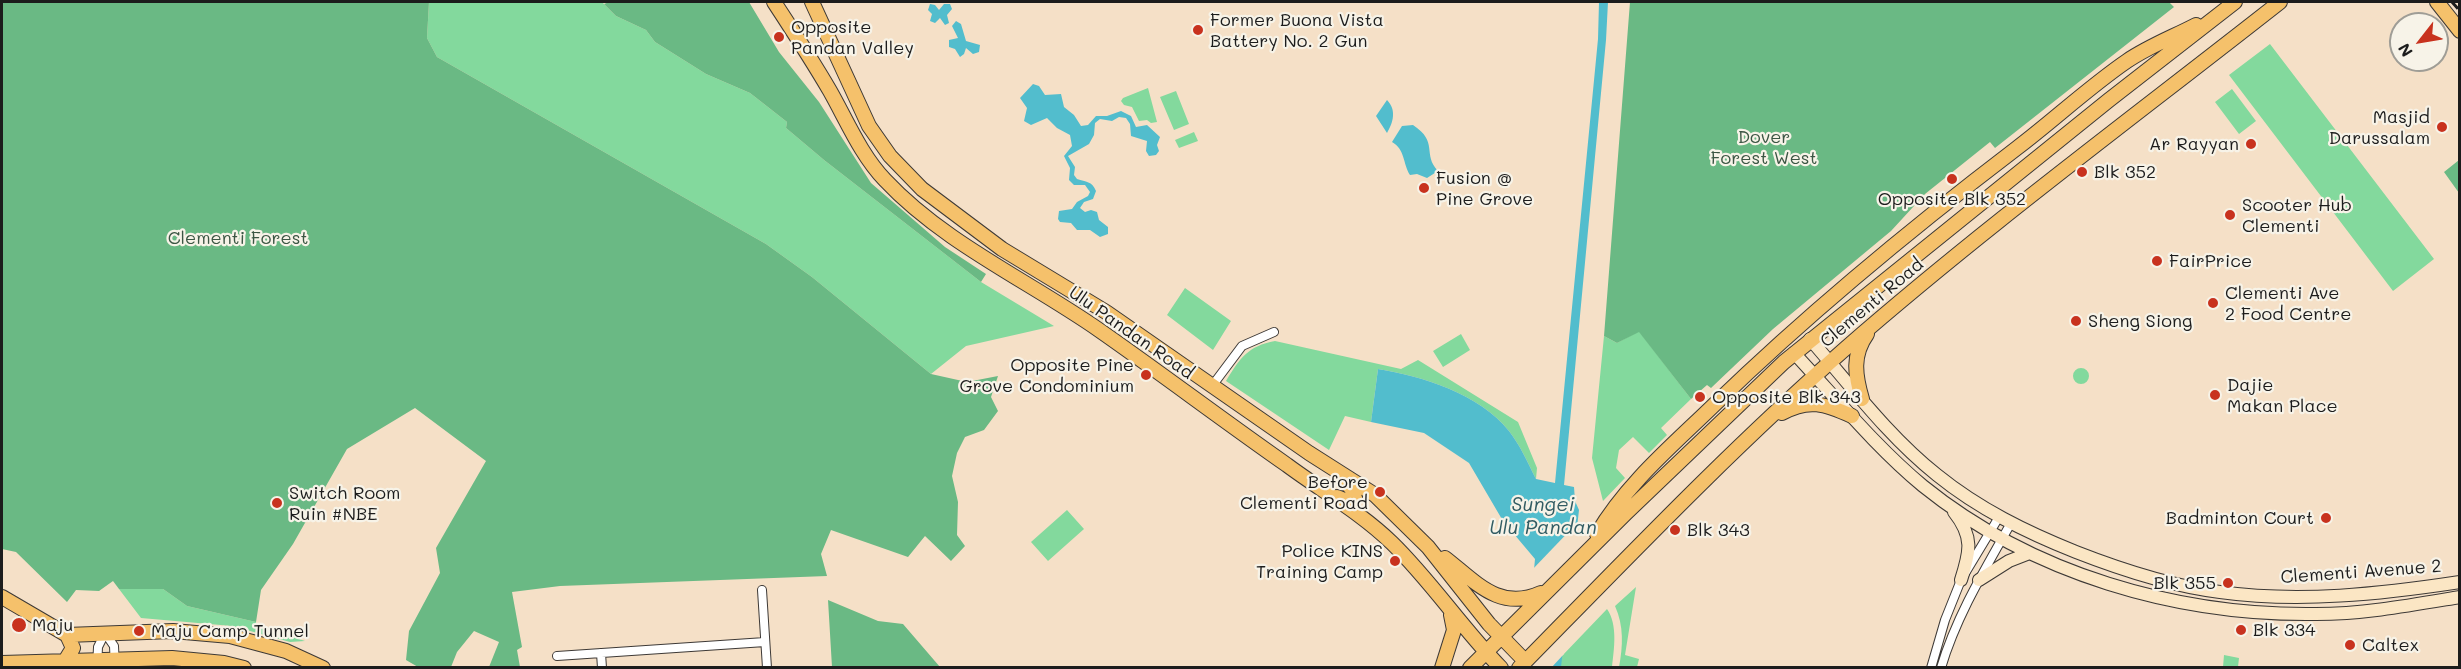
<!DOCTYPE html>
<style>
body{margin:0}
#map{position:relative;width:2461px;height:669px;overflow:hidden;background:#f5e0c7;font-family:Mali,sans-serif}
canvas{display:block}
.frame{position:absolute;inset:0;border:3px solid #1c1c1c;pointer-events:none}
.north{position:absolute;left:2389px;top:12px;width:60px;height:60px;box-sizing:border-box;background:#f7f3e8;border:2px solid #9f9d96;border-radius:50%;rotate:239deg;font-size:16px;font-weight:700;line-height:24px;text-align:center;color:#1c1c1c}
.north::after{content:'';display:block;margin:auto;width:21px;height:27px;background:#c8321e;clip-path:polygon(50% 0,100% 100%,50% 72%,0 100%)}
</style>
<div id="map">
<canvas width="2461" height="669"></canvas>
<div class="frame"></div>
<div class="north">N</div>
</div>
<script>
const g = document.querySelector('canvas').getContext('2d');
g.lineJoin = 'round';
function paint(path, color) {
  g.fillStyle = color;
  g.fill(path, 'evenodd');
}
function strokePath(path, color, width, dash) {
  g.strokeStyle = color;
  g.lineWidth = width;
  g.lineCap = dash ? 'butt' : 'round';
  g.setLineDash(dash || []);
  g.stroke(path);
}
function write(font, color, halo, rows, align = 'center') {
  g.font = font + ' Mali,sans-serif';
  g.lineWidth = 4.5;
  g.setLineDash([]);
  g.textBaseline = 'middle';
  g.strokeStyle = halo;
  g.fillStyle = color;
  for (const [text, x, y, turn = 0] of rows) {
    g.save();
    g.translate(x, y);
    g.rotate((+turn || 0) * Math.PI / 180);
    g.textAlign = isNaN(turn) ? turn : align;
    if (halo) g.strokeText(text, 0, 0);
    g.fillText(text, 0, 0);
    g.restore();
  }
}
paint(new Path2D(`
 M429,2H602L616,16L646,30L655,42L706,74L750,93L787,122L786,128L824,160L981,282L1054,326L966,346L931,374L812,277L766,244L437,57L427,38Z
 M2270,44L2434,259L2393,291L2229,75Z
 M1148,88L1157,122L1151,123L1147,120L1139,121L1132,107L1124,105L1121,101L1123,98Z
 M2232,89L2256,121L2239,134L2215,102Z
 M1176,91L1189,124L1174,130L1160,97Z
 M1194,132L1198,141L1179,148L1175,140Z
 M1185,288L1231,321L1213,350L1167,315Z
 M1639,331L1691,399L1661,428L1667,435L1649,453L1633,437L1619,450L1616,468L1625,478L1603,501L1592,458L1604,336L1617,343Z
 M1461,334L1470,350L1443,367L1433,351Z
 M1275,341L1401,369L1418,360L1518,422L1537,468L1536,479C1528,463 1520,445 1509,431C1480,394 1422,376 1378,369L1371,422L1345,416L1329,450L1226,381C1240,358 1248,346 1275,341Z
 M2073 376a8 8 0 1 1 16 0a8 8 0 1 1-16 0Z
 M1067,510L1084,529L1048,561L1031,542Z
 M1636,587L1625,655L1639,659L1637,667H1619C1623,646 1624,626 1615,606Z
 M119,589H163L187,606L256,622V625L305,641L290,642L232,626L141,618Z
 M1607,609C1618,625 1614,649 1612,667L1561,668V657Z
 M2224,655L2239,658L2238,667H2223Z`), '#83d99d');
paint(new Path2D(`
 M2,2H429L427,38L437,57L766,244L812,277L931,374L967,382L998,376L991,397L998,411L984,430L965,437L957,453L952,476L958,502L957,535L965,546L951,561L925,536L908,557L831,530L821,554L827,576L560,586L512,592L522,647L517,650L520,667H489L499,642L474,631L457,652L451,667H418L406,660L409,631L440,573L436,548L486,461L415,408L347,449L293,544L261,590L256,622L187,606L163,589H119L113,581L99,591L76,590L67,602L16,552L2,549Z
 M609,2H749L779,52L819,102L871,183L945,247L986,274L981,282L824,160L786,128L787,122L750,93L706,74L655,42L646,30L616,16L604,4Z
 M1630,2H2169L2174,7L1995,148L1990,142L1925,194L1891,231L1773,329L1711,388L1707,385L1691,399L1639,332L1617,343L1604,336Z
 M2459,160V193L2444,172Z
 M828,600L878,621L903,624L940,667H832Z`), '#6ab984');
paint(new Path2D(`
 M1599,2H1608L1606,40L1564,485L1574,487L1575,501L1579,510L1561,667H1525L1535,559L1503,521L1469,463L1424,433L1371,422L1378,369C1422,376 1480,394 1509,431C1520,445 1528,463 1536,479L1555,483L1598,39Z
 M930,4L935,5L939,10L944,4H950L952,9L947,15L949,23L945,25L940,18L935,23L930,21L932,14L928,10Z
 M956,21L961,24L966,41L980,45L979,52L973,54L966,48L964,54L960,57L955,49L949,47V40L958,38L952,26Z
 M1033,84L1039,86L1045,95L1061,94L1064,107L1074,115L1081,126L1088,125L1096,116H1107L1121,111L1131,116L1136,127L1147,125L1160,137L1157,145L1159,151L1156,155L1149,156L1146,151L1147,141L1131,136L1130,124L1126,118L1119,117L1112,121L1100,119L1095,123L1094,135L1089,144L1068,156L1075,167L1074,175L1077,179C1086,182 1092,181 1096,191L1093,199L1084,202L1080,208L1085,212L1091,210L1097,212L1099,220L1108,227V234L1100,237L1090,230H1077L1071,223L1060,222L1058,219L1059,211L1072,209L1077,202L1088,196L1090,192L1085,185H1074L1069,180L1070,168L1064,156L1072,146L1070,135L1057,128L1047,118L1031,125L1024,121L1027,108L1020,98Z
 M1387,100C1397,110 1393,123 1387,133L1376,116Z
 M1413,125C1439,142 1422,154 1438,171L1427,178L1417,174L1410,175C1403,164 1405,149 1392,142L1402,126Z`), '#52bdcd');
paint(new Path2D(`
 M1577,523L1580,531L1564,654L1551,668H1522L1531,571Z`), '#f5e0c7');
const street = new Path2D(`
 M1212,386L1242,346L1274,332
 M762,590L767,668
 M105,633L114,646L115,668
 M601,653L602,668
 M557,656L765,642
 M97,668L98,647L105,633
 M1931,668L1945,620L1961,580L1999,517
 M1941,668C1956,617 1985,569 2011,523`);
const secondary = new Path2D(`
 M1810,339C1851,386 1889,437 1937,475C1979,509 2026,532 2076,552C2122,570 2170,586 2220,592C2299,603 2381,594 2460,582
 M1794,353C1836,398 1876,447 1923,486C2032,574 2177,616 2316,614C2364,614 2412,605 2460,597
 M1954,512C1974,537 1970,552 1961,580
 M1979,580L2009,561L2027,554`);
const primary = new Path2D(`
 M774,2C793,31 812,60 830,91C847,121 861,155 885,180C944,243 1029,281 1099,330C1162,374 1224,421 1287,465C1322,491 1360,512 1392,543C1431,581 1462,628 1501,668
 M812,2L869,126L890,156L922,189L1002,249L1106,312L1309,453L1375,495L1428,547L1489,624L1525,661
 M2437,2L2460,31
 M1862,399C1855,375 1852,355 1867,334
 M1782,413C1809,398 1825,404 1852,416
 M1337,497L1349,502L1355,498L1351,488L1339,476
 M1597,534C1627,483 1673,445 1715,404C1810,312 1912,228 2017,148C2054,120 2089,87 2127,61C2149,46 2173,37 2196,25
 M1445,558C1475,581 1499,612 1541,593
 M2,597L67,635L173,631L230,636L286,651L323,668
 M65,661L73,648L67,635
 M2,663L172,658L224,663L244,668
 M1442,668L1454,630L1451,615
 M1470,668L1626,513L1784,362L2109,100L2235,2
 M1519,668C1626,559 1732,448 1846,348C1986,226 2135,116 2280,2`);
strokePath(street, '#3d3936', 10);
strokePath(secondary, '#3d3936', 14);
strokePath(primary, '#3d3936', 16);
strokePath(street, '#fff', 8);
strokePath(secondary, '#fbe6c4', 12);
strokePath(primary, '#f5c16b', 14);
strokePath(new Path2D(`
 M2452,2L2460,11`), '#1c1c1c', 3, [9, 4.5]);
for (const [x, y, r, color] of [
 [1198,30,6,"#c8321e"],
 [779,37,6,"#c8321e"],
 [2442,127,6,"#c8321e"],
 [2251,144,6,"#c8321e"],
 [2082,172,6,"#c8321e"],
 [1952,179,6,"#c8321e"],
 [1424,188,6,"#c8321e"],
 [2230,215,6,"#c8321e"],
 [2157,261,6,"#c8321e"],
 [2213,303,6,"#c8321e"],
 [2076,321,6,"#c8321e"],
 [1146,375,6,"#c8321e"],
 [2215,395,6,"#c8321e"],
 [1700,397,6,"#c8321e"],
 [1380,492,6,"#c8321e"],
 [277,503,6,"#c8321e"],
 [2326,518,6,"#c8321e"],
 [1675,530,6,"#c8321e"],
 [1395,561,6,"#c8321e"],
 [2228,583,6,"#c8321e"],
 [19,625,8,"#c8321e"],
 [2241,630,6,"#c8321e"],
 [139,631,6,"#c8321e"],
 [2350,645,6,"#c8321e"]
]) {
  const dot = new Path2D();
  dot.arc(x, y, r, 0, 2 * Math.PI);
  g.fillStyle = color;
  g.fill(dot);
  strokePath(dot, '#f7f3e8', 2);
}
write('18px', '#1c1c1c', '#f7f3e8', [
 ["Former Buona Vista",1210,20],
 ["Battery No. 2 Gun",1210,41],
 ["Opposite",791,27],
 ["Pandan Valley",791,48],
 ["Masjid",2430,117,"right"],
 ["Darussalam",2430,138,"right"],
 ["Ar Rayyan",2239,144,"right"],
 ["Blk 352",2094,172],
 ["Fusion @",1436,178],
 ["Pine Grove",1436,199],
 ["Opposite Blk 352",1952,199,"center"],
 ["Scooter Hub",2242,205],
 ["Clementi",2242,226],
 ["FairPrice",2169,261],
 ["Clementi Ave",2225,293],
 ["2 Food Centre",2225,314],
 ["Sheng Siong",2088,321],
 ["Opposite Pine",1134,365,"right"],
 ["Grove Condominium",1134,386,"right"],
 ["Dajie",2227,385],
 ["Makan Place",2227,406],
 ["Opposite Blk 343",1712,397],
 ["Before",1368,482,"right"],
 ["Clementi Road",1368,503,"right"],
 ["Switch Room",289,493],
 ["Ruin #NBE",289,514],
 ["Badminton Court",2314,518,"right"],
 ["Blk 343",1687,530],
 ["Police KINS",1383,551,"right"],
 ["Training Camp",1383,572,"right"],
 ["Blk 355",2216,583,"right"],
 ["Maju",32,625],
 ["Blk 334",2253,630],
 ["Maju Camp Tunnel",151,631],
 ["Caltex",2362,645]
], 'left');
write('18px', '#3b5543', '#f7f3e8', [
 ["Dover",1764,137],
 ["Forest West",1764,158],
 ["Clementi Forest",238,238]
]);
write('18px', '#1c1c1c', '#f7f3e8', [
 ["Clementi Road",1872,303,-40],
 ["Ulu Pandan Road",1131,333,35],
 ["Clementi Avenue 2",2361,572,-4]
]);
write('italic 20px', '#325c63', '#f7f3e8', [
 ["Sungei",1543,505],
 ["Ulu Pandan",1543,528]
]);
</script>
